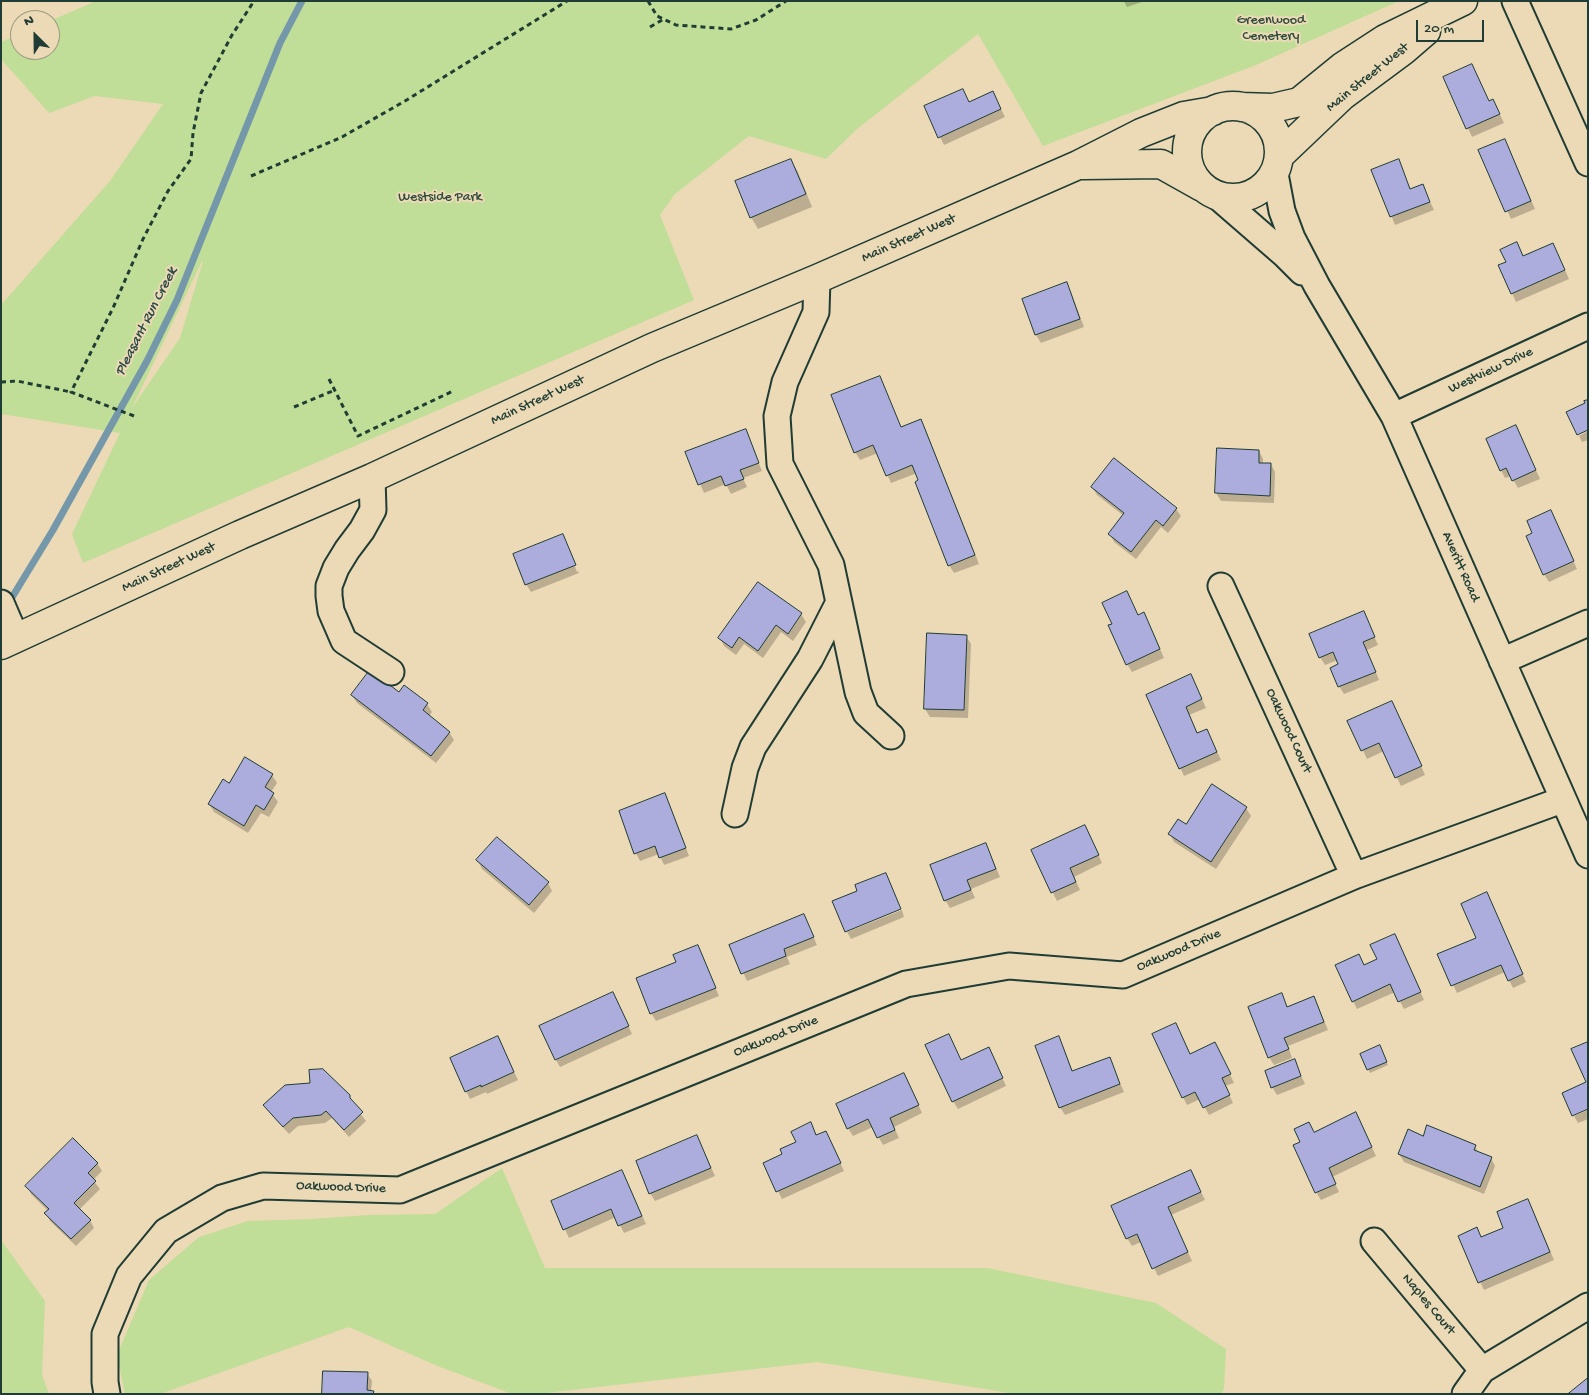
<!DOCTYPE html>
<style>
body{margin:0}
#map{position:relative;width:1589px;height:1395px;overflow:hidden;background:#ecd9b6;font-family:"Gochi Hand",sans-serif}
canvas{display:block}
.frame{position:absolute;inset:0;border:2px solid #1f3d34;pointer-events:none}
.north{position:absolute;left:10px;top:10px;width:50px;height:50px;box-sizing:border-box;background:#ecd9b6;border:1px solid #9a9b82;border-radius:50%;rotate:337deg;font-size:14px;font-weight:700;line-height:20px;text-align:center;color:#1f3d34}
.north::after{content:'';display:block;margin:auto;width:18px;height:22px;background:#1f3d34;clip-path:polygon(50% 0,100% 100%,50% 72%,0 100%)}
.scale{position:absolute;left:1416px;top:20px;width:68px;height:22px;box-sizing:border-box;border:2px solid #1f3d34;border-top:0;padding-left:6px;font-size:15px;line-height:18px;white-space:nowrap;color:#1f3d34;-webkit-text-stroke:4px #ecd9b6;paint-order:stroke}
</style>
<div id="map">
<canvas width="1589" height="1395"></canvas>
<div class="frame"></div>
<div class="north">N</div>
<div class="scale">20 m</div>
</div>
<script>
const g = document.querySelector('canvas').getContext('2d');
g.lineJoin = 'round';
function paint(path, color) {
  g.fillStyle = color;
  g.fill(path, 'evenodd');
}
function strokePath(path, color, width, dash) {
  g.strokeStyle = color;
  g.lineWidth = width;
  g.lineCap = dash ? 'butt' : 'round';
  g.setLineDash(dash || []);
  g.stroke(path);
}
function write(font, color, halo, rows, align = 'center') {
  g.font = font + ' "Gochi Hand",sans-serif';
  g.lineWidth = 4;
  g.setLineDash([]);
  g.textBaseline = 'middle';
  g.strokeStyle = halo;
  g.fillStyle = color;
  for (const [text, x, y, turn = 0] of rows) {
    g.save();
    g.translate(x, y);
    g.rotate((+turn || 0) * Math.PI / 180);
    g.textAlign = isNaN(turn) ? turn : align;
    if (halo) g.strokeText(text, 0, 0);
    g.fillText(text, 0, 0);
    g.restore();
  }
}
paint(new Path2D(`
 M96,1H1399L1256,65L1043,146L978,34L857,129L826,159L749,136L675,194L660,215L694,300L83,563L72,534L120,433L1,414V305L110,181L163,104L95,96L49,113L1,59V42L20,34V50H50V21ZM203,261L180,338L132,408L202,261Z
 M502,1168L545,1268H987L1156,1303L1226,1349L1224,1389L1221,1394H1016L817,1362L537,1394H512L435,1365L349,1327L160,1394H125L117,1355L149,1280L199,1237L248,1221L311,1219L368,1215L435,1214Z
 M1,1240L45,1301L42,1375L49,1394H1Z`), '#c0de97');
paint(new Path2D(`
 M1124,1H1145L1127,7Z
 M1445,78L1489,102L1493,100L1504,123L1472,137Z
 M997,101L1005,117L944,145L925,107Z
 M1509,148L1535,209L1511,219L1480,151Z
 M791,160L798,172L812,207L758,229L751,217Z
 M1398,161L1411,190L1422,185L1434,210L1395,225L1373,170Z
 M1557,252L1569,279L1516,302L1500,266L1523,257Z
 M1066,284L1071,292L1084,327L1041,343L1036,335L1023,299Z
 M880,377L901,428L921,420L925,428L979,564L954,573L949,565L917,473L891,483L878,453L860,460L855,452Z
 M745,431L762,471L743,478L747,487L731,494L726,484L704,493L687,453Z
 M1588,431V440L1582,442L1579,436Z
 M1520,435L1540,479L1518,488L1511,476L1505,478L1501,470Z
 M1259,451L1263,459V464H1271L1275,472L1274,503L1221,501L1216,493Z
 M1092,487L1176,509L1181,516L1168,533L1161,527L1136,559L1114,542L1110,534L1124,516L1097,495Z
 M1555,520L1577,569L1549,582L1544,574Z
 M563,536L577,572L578,571L579,573L531,592L526,584Z
 M1364,613L1378,645L1367,650L1379,680L1344,694L1339,686L1340,665L1338,660L1325,665L1320,657Z
 M801,614L806,622L793,641L781,632L763,658L744,644L736,655L724,646L720,638Z
 M1138,616L1148,621L1164,658L1132,672L1127,664Z
 M966,636L971,644L968,718L930,717L925,709Z
 M1195,684L1206,708L1189,715L1198,734L1207,730L1221,760L1184,776L1147,695Z
 M405,687L427,704L432,712L429,716L449,732L454,740L436,763L357,703L352,695L399,694Z
 M1392,702L1425,775L1401,786L1384,751L1367,759L1349,721Z
 M272,775L277,783L271,792L278,802L269,817L261,813L248,833L214,812L209,804L229,785Z
 M665,795L669,803L689,856L664,865L659,854L640,861L636,853Z
 M1246,808L1251,816L1216,869L1174,842L1170,834Z
 M1089,834L1102,863L1074,877L1080,890L1057,901L1032,851Z
 M986,844L1000,877L971,889L975,898L950,908L945,900Z
 M478,861L548,883L552,891L534,913L482,869Z
 M1491,902L1526,982L1513,988L1505,972L1457,993L1439,955L1477,938Z
 M902,910L904,917L851,939L847,932Z
 M804,916L817,945L787,957L790,964L747,981L731,946Z
 M1399,943L1424,1000L1404,1009L1395,992L1357,1009L1353,1001L1378,959Z
 M698,947L719,996L656,1021L651,1013L678,963Z
 M1281,995L1288,1008L1318,1006L1328,1030L1288,1046L1292,1058L1274,1065L1269,1057Z
 M617,1002L632,1034L560,1067L556,1060Z
 M498,1038L518,1080L487,1094L486,1092L470,1099L466,1091Z
 M1063,1046L1073,1072L1109,1058L1124,1092L1065,1115L1060,1107Z
 M1381,1050L1388,1065L1370,1073L1368,1069Z
 M1219,1051L1234,1083L1225,1086L1233,1103L1209,1115L1200,1099L1187,1105L1183,1097L1190,1055Z
 M993,1057L1006,1086L958,1109L953,1101L962,1061Z
 M1294,1061L1305,1084L1277,1095L1272,1087Z
 M908,1082L922,1113L894,1127L899,1138L883,1145L873,1127L853,1136L848,1128Z
 M338,1084L366,1121L349,1137L332,1118L325,1123L298,1126L289,1134L270,1113L265,1106Z
 M1588,1110V1119L1578,1123L1574,1116Z
 M1360,1121L1376,1156L1332,1177L1339,1192L1321,1200L1316,1192L1314,1134Z
 M810,1124L817,1136L830,1140L844,1171L782,1199L764,1163L783,1155L798,1143Z
 M697,1137L715,1176L655,1201L650,1193Z
 M1424,1137L1475,1146L1479,1154L1491,1158L1495,1166L1484,1194L1404,1162L1399,1154Z
 M97,1163L102,1171L93,1180L100,1189L79,1210L90,1220L94,1228L76,1246L50,1221L46,1213L48,1211L31,1194L27,1186Z
 M622,1171L646,1224L624,1233L616,1217L569,1238L552,1202Z
 M1191,1171L1205,1200L1171,1215L1192,1261L1158,1276L1141,1242L1132,1246L1127,1238Z
 M1532,1208L1554,1260L1484,1290L1459,1237L1477,1229L1482,1238L1505,1228Z
 M367,1373L372,1381L371,1392L374,1394H324Z`), '#0003');
strokePath(new Path2D(`
 M8,604L53,530L147,361L177,300L280,43L302,1`), '#7498a9', 7);
const building = new Path2D(`
 M1472,64L1489,101L1493,99L1500,114L1466,129L1443,77Z
 M963,89L969,102L993,91L1001,109L938,138L924,106Z
 M1505,139L1531,201L1505,212L1478,150Z
 M791,159L806,194L750,218L735,181Z
 M1399,159L1410,189L1423,184L1430,202L1390,217L1371,170Z
 M1517,242L1523,256L1553,243L1565,270L1511,294L1498,265L1506,262L1500,250Z
 M1067,282L1080,319L1035,335L1022,299Z
 M880,376L901,427L921,419L975,555L948,566L915,482L918,480L912,465L886,476L873,445L854,453L831,395Z
 M1588,400V430L1577,435L1566,412L1585,403L1584,401Z
 M1516,425L1536,470L1512,481L1506,468L1500,471L1486,439Z
 M746,429L759,463L740,470L744,479L725,486L721,476L698,485L685,452Z
 M1217,448L1259,450V463H1271L1270,496L1215,493Z
 M1114,458L1177,508L1163,526L1156,520L1131,552L1108,534L1124,513L1091,487Z
 M1551,510L1574,561L1543,575L1526,536L1532,533L1527,521Z
 M563,534L576,565L525,585L513,554Z
 M758,582L802,613L788,634L776,625L758,651L739,637L732,648L718,638Z
 M1127,591L1138,615L1144,612L1160,649L1126,665L1108,625L1112,624L1102,603Z
 M1364,611L1375,637L1363,642L1376,672L1338,687L1330,668L1338,664L1333,652L1319,658L1309,634Z
 M927,633L967,635L964,710L924,709Z
 M370,670L399,692L404,685L428,703L423,710L450,732L431,756L351,695Z
 M1191,674L1202,699L1186,707L1197,733L1207,729L1217,752L1179,769L1146,695Z
 M1392,701L1422,766L1395,778L1379,743L1361,751L1347,721Z
 M245,757L273,774L265,787L274,793L264,810L256,805L244,826L208,804L223,779L229,783Z
 M1212,784L1247,807L1211,862L1168,834L1178,819L1186,824Z
 M665,793L686,848L659,858L655,846L634,854L619,811Z
 M1085,825L1099,855L1070,868L1076,882L1051,893L1031,850Z
 M497,837L549,882L529,905L476,860Z
 M986,843L996,869L967,880L971,890L944,901L930,865Z
 M886,873L901,909L845,932L832,901L857,891L855,885Z
 M1487,892L1523,974L1508,981L1501,965L1451,986L1437,954L1476,938L1461,904Z
 M804,914L814,937L784,949L786,956L741,974L729,945Z
 M1395,934L1421,992L1398,1002L1390,984L1352,1002L1335,965L1359,954L1364,965L1377,959L1370,945Z
 M698,945L716,988L650,1014L636,978L676,962L673,955Z
 M613,992L629,1026L555,1060L539,1026Z
 M1282,993L1287,1007L1314,996L1324,1022L1284,1038L1289,1049L1268,1058L1248,1007Z
 M1176,1023L1190,1054L1215,1042L1231,1074L1222,1078L1230,1095L1203,1108L1195,1092L1182,1098L1152,1034Z
 M949,1034L961,1060L989,1047L1003,1078L952,1102L925,1045Z
 M498,1036L514,1072L481,1087V1085L465,1092L450,1058Z
 M1059,1036L1072,1071L1110,1057L1120,1084L1059,1108L1035,1046Z
 M1588,1042V1109L1572,1116L1562,1093L1586,1082L1571,1049Z
 M1380,1045L1387,1062L1367,1070L1360,1054Z
 M1295,1059L1301,1076L1271,1088L1265,1071Z
 M323,1069L350,1095V1098L363,1112L344,1130L326,1111L321,1115L293,1118L283,1127L263,1105L285,1085L310,1083L309,1070Z
 M904,1073L919,1105L890,1118L895,1130L877,1138L868,1119L847,1129L836,1104Z
 M1356,1112L1372,1147L1329,1168L1336,1184L1315,1193L1293,1145L1300,1142L1294,1129L1309,1122L1314,1132Z
 M811,1122L816,1135L826,1131L841,1163L776,1192L763,1163L782,1154L780,1149L796,1142L791,1132Z
 M1427,1125L1476,1145L1474,1150L1492,1157L1480,1187L1398,1154L1408,1129L1423,1136Z
 M697,1135L711,1168L649,1194L636,1161Z
 M73,1138L98,1163L88,1173L96,1181L74,1203L91,1220L71,1239L44,1213L49,1209L25,1186Z
 M622,1170L642,1216L618,1226L611,1209L563,1230L551,1201Z
 M1191,1170L1201,1192L1168,1207L1188,1252L1152,1269L1137,1234L1126,1239L1111,1206Z
 M1528,1199L1550,1252L1478,1283L1458,1236L1477,1227L1481,1237L1503,1228L1497,1212Z
 M323,1371L368,1372L367,1390L374,1391L373,1394H322Z
 M1588,1378V1394H1568Z`);
paint(building, '#acacdd');
strokePath(building, '#1f3d34', 1);
const minor = new Path2D(`
 M1515,1L1588,163
 M1275,174L1282,211L1292,238L1317,286L1394,416L1588,855
 M1216,195L1284,254L1302,272
 M817,279L816,312L785,382L777,416L780,464L831,565L858,692L866,713L891,736
 M1394,416L1588,326
 M372,478L373,510L362,530L347,550L336,568L329,586V596L331,611L344,641L391,672
 M1221,586L1354,876
 M1,603L16,638
 M1502,661L1588,623
 M735,814L745,768L753,747L810,659L838,604
 M1374,1241L1482,1370
 M107,1394L105,1382V1334L129,1276L166,1231L222,1198L263,1186L400,1190L906,984L1009,966L1123,975L1354,876L1562,800
 M1465,1394L1482,1370L1588,1306`);
const major = new Path2D(`
 M1187 152a46 46 0 1 1 92 0a46 46 0 1 1-92 0Z
 M1241,107L1273,108L1299,102L1342,67L1385,39L1463,1
 M1279,156L1342,96L1404,50L1426,31
 M1084,165L1161,164L1202,187
 M1,645L240,535L372,478L652,348L817,279L1078,165L1141,133L1184,116L1213,111`);
strokePath(minor, '#1f3d34', 29);
strokePath(major, '#1f3d34', 31);
strokePath(new Path2D(`
 M648,1L657,16L676,25L731,29L756,20L786,1
 M650,27L664,19
 M251,176L342,137L405,101L567,1
 M329,379L358,436L453,391
 M1,382L17,381L71,392
 M294,407L335,390
 M134,416L71,392L113,308L143,239L168,191L191,159L193,133L201,93L232,35L254,1`), '#1f3d34', 3, [5, 4]);
strokePath(minor, '#ecd9b6', 25);
strokePath(major, '#ecd9b6', 28);
write('14px', '#2f4d3e', '#ecd9b6', [
 ["Greenwood",1271,21],
 ["Cemetery",1271,37],
 ["Westside Park",440,198]
]);
write('14px', '#1f3d34', '#ecd9b6', [
 ["Main Street West",1368,78,-39],
 ["Main Street West",909,239,-24],
 ["Westview Drive",1491,371,-25],
 ["Main Street West",538,401,-25],
 ["Averitt Road",1460,567,66],
 ["Main Street West",169,568,-25],
 ["Oakwood Court",1288,731,65],
 ["Oakwood Drive",1179,951,-23],
 ["Oakwood Drive",776,1037,-22],
 ["Oakwood Drive",341,1188,2],
 ["Naples Court",1428,1305,50]
]);
write('italic 15px', '#2d4c48', '#ecd9b6', [
 ["Pleasant Run Creek",147,322,-63]
]);
</script>
